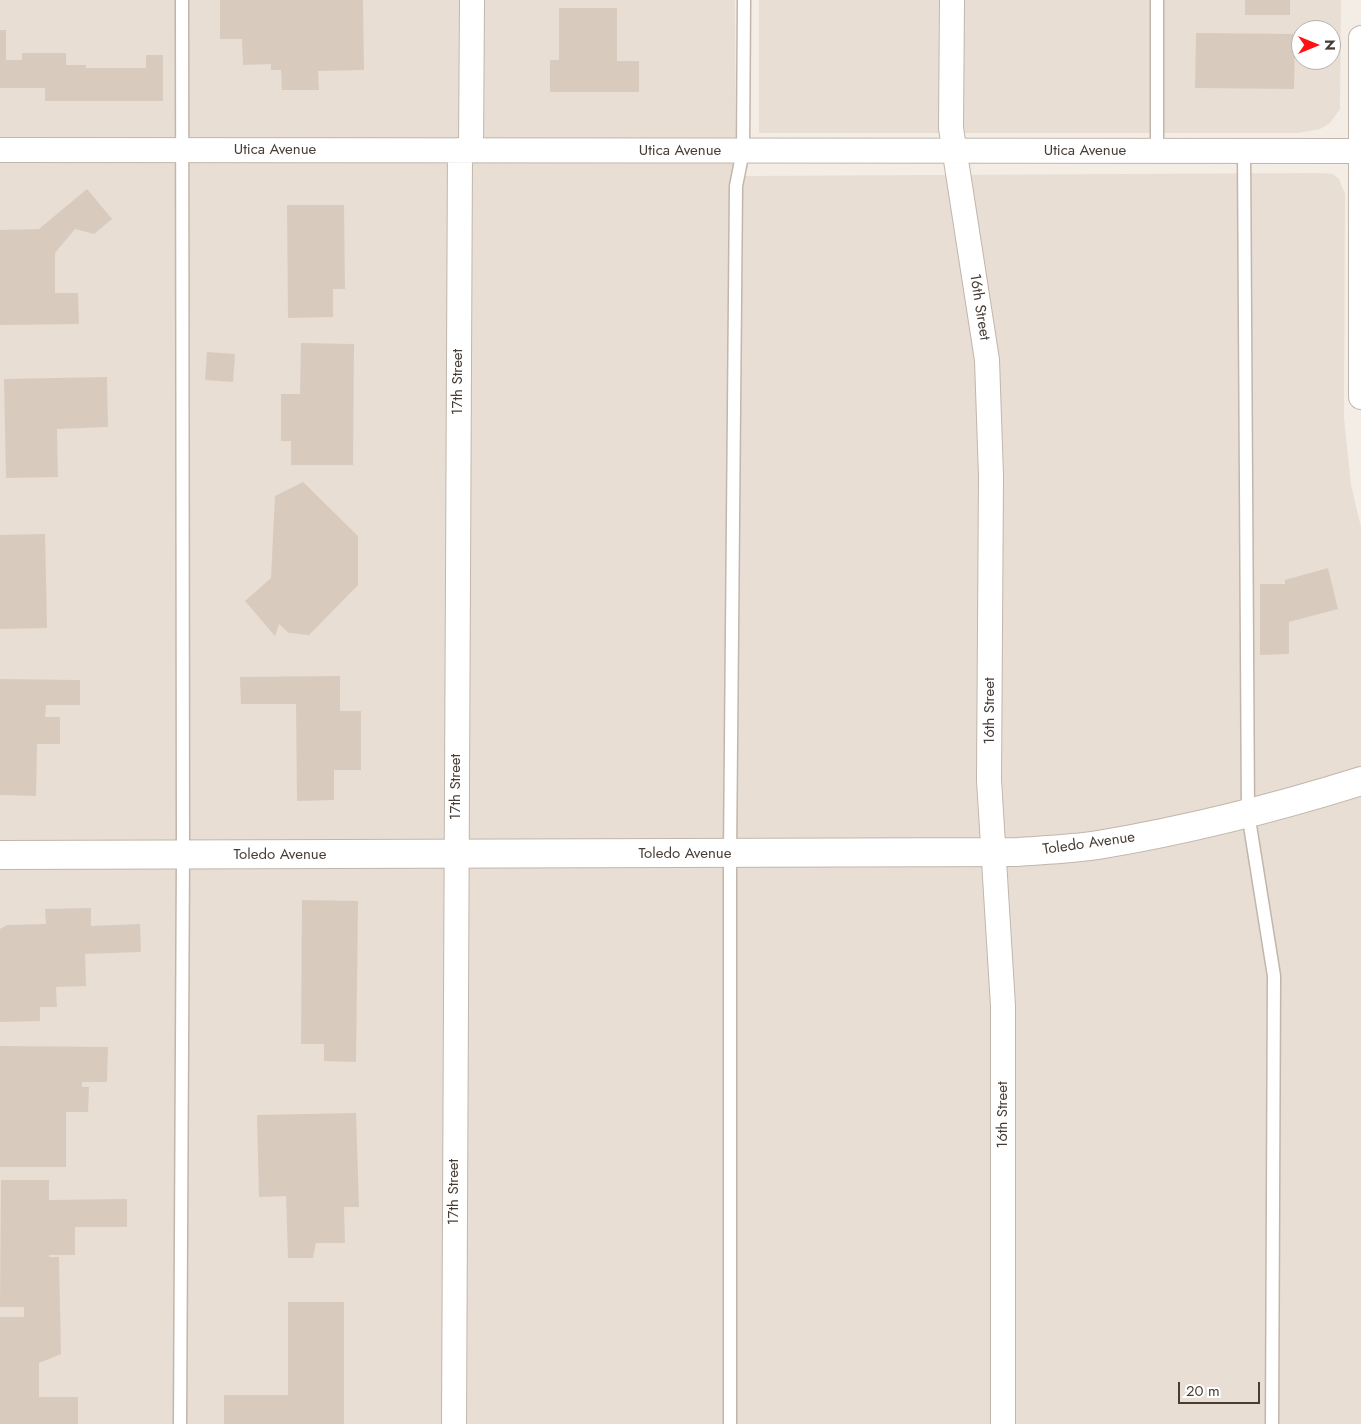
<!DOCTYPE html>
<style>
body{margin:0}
#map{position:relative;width:1361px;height:1424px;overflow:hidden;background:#f4ede6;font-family:Jost,sans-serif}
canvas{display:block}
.north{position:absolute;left:1291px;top:20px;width:50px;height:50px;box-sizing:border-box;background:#fff;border:1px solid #b5b1ae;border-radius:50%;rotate:90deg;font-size:14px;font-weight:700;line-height:20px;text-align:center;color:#473d35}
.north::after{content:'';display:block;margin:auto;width:18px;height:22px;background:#ff1214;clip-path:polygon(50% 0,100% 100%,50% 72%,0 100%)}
.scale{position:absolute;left:1178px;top:1382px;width:82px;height:22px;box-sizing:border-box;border:2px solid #473d35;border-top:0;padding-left:6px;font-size:15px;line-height:18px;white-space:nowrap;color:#473d35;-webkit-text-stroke:4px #fff;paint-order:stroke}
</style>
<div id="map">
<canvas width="1361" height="1424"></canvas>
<div class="north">N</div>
<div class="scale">20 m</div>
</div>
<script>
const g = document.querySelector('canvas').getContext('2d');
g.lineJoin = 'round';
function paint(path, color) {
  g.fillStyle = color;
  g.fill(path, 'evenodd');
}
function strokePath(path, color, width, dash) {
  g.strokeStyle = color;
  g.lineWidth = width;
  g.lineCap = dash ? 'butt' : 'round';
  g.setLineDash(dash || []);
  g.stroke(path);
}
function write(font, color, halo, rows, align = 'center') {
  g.font = font + ' Jost,sans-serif';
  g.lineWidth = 4;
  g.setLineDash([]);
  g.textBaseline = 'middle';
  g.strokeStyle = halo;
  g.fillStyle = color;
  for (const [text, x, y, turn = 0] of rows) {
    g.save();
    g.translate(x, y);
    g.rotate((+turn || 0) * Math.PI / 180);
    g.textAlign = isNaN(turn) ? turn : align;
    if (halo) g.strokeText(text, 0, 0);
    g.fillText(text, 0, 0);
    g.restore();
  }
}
paint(new Path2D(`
 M0,0H735L736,176L1322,173L1333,174L1339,179L1345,194L1344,418L1351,485L1361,527V1424H0Z
 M759,0H1341L1340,109L1330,123L1320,129L1298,133H759ZM1301,30H1331V60H1301Z`), '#e8ded4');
paint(new Path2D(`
 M220,0H363L364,70L318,71L319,90H282L281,70H271V64L243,65L242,39H220Z
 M1245,0H1290V15H1245Z
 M559,8H617V61H639V92H550V60H559Z
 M0,30H6V60H22V53H66V65H86V68H146V55H163V101H45V88H0Z
 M1196,33L1295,34L1294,89L1195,88Z
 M87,189L112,219L94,234L75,229L55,253V293H78L79,324L0,325V230L39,229Z
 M287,205H344L345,289H333V317L288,318Z
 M301,343L354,344L353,465H291V441H281V394H300Z
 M207,352L235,354L233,382L205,380Z
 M107,377L108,427L57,429L58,477L6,478L4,379Z
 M303,482L358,536V585L309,635L289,633L279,624L275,636L245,601L271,578L275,496Z
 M45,534L47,628L0,629V535Z
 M1328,568L1338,609L1289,622V654L1260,655V584H1285V580Z
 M340,676V711H361V770H334V800L297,801L296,704H241L240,677Z
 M0,679L80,680V705H46L45,717H60V744H37L36,796L0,795Z
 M302,900L358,901L356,1062L324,1061V1044H301Z
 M91,908V926L140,924L141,952L85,954L86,986L56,987L57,1007H40V1021L0,1022V929L7,925L46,924L45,909Z
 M0,1046L108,1047L107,1082H82V1087H89L88,1112H66V1167H0Z
 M356,1113L359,1207H344L345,1243H316L313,1258H288L286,1196L259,1197L257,1115Z
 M1,1180H49V1200L127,1199V1227H75V1255H49V1257H59L61,1354L39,1363V1397H78V1424H0V1317H24V1307H0Z
 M288,1302H344V1424H224V1395H288Z`), '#d9cabe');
const service = new Path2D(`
 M1157,151V0
 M1244,151L1248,813L1274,976L1272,1424
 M180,1424L183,855L182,0
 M730,1424V854L736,186L743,151L744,0`);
const minor = new Path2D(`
 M952,0L951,128L987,360L991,476L989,780L1003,1006V1424
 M1361,38V397
 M0,150L1361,151
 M471,150L472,0
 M454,1424L460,150`);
const tertiary = new Path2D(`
 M0,855L1018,852C1045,850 1072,849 1098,845C1187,830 1275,808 1361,781`);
strokePath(service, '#c2b6ab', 15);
strokePath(minor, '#c2b6ab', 26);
strokePath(tertiary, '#c2b6ab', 30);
strokePath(service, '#fff', 12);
strokePath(minor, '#fff', 24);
strokePath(tertiary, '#fff', 28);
write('15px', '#473d35', '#fff', [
 ["Utica Avenue",275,150],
 ["Utica Avenue",680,151],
 ["Utica Avenue",1085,151],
 ["16th Street",979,307,81],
 ["17th Street",458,382,-90],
 ["16th Street",990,711,-90],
 ["17th Street",456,787,-90],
 ["Toledo Avenue",1089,844,-8],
 ["Toledo Avenue",685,854],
 ["Toledo Avenue",280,855],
 ["16th Street",1003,1115,-90],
 ["17th Street",454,1192,-90]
]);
</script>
